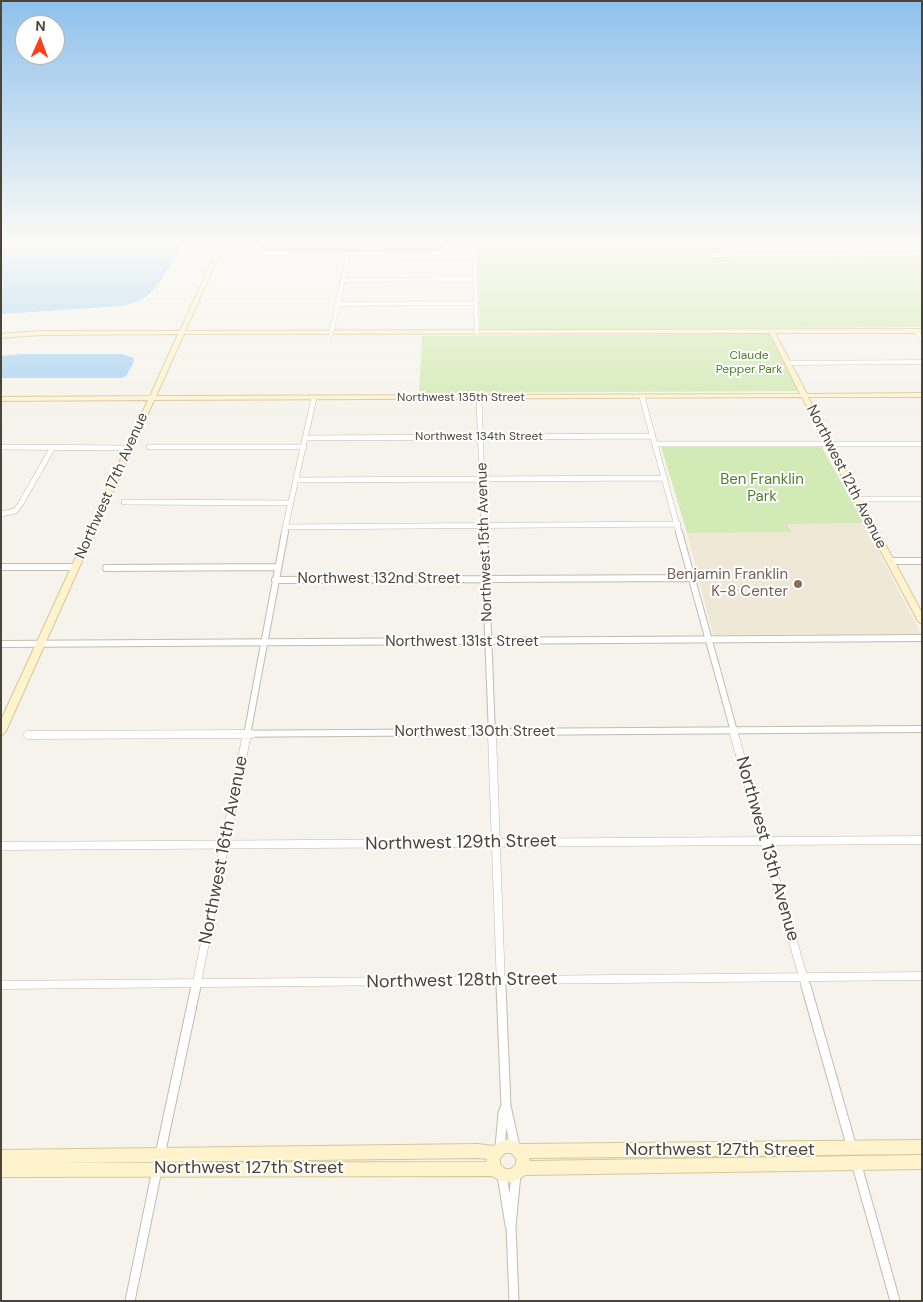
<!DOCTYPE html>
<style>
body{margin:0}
#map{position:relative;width:923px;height:1302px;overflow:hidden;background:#f6f3ec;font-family:"DM Sans",sans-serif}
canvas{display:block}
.frame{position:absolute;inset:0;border:2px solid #4b4439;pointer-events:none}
.north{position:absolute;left:15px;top:15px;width:50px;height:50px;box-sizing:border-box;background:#fff;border:1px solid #b7b4b0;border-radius:50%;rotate:2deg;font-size:14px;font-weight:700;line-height:20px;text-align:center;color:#4b4439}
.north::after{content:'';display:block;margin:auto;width:18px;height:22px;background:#fc3f1d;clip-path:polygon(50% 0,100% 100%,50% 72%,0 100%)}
</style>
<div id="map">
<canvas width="923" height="1302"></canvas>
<div class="frame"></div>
<div class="north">N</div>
</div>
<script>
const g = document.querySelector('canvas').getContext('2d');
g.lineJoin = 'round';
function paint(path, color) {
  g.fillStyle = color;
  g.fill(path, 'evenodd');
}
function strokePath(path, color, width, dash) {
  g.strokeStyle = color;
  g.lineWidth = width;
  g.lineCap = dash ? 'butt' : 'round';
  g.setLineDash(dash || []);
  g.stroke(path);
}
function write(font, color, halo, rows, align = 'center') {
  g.font = font + ' "DM Sans",sans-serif';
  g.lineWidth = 4;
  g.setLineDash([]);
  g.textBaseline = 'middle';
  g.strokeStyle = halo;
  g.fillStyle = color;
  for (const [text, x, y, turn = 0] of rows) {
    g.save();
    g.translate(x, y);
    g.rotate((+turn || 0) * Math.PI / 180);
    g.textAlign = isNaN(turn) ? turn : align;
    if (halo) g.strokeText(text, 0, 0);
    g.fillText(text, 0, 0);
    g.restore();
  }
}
paint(new Path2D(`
 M864,523L921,634L713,635L687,533L790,532L787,524Z`), '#efe8d6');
paint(new Path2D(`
 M478,242H719L726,257L922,256V327L480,330Z
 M770,334L799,391L419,393L422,336Z
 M661,446H821L864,523L787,524L791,532L687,533Z`), '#d2eab5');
paint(new Path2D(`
 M5,242H184C175,257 159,289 144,298C138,302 129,304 122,306L1,314V291L4,285L1,284V246Z
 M261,242H445L444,248L438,251L341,252L265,251L261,249Z
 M24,354H122L134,358L133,364L126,376L121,378H1V356Z`), '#a9d4f2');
const streetFar4 = new Path2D(`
 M474,242L477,333
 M724,242L731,255
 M849,242L858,255
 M711,255L922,254
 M344,280L476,279
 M338,304L476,303
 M916,331L922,339
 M331,334L348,258L475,257
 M787,363L922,362`);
const streetFar3 = new Path2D(`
 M642,397L679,533
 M479,398L484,533
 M306,438L653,436
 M655,444H922
 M1,447L128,448
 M149,447H304
 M297,480L665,478
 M857,499H922
 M124,502L291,503
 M1,514L15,511L20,505L53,447
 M286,527L678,524
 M284,533L314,398`);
const streetFar2 = new Path2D(`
 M484,532L492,735
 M679,532L735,735
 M890,561H922
 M1,567H75
 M106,568L277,567
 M275,580L692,578
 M1,644L922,638
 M64,735L922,729
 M247,735L285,532`);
const streetFar1 = new Path2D(`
 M492,734L501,987
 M734,734L806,987
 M28,735L251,734
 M1,846L922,840
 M1,985L922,976
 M196,987L247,734`);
const street = new Path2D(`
 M501,986L506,1106L515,1147
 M806,986L852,1148
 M500,1147L503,1113L506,1106
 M160,1155L196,986
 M856,1162L895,1301
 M502,1175L510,1225
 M130,1301L157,1170
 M514,1301L511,1226L516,1174`);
const secondary = new Path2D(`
 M220,242H225L185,331L922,329V333H775L807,394L922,393V397H808L861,499L922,613V624L918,621L853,499L802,397L154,400L6,731L4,734L1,735V720L148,400L1,401V397L150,396L178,334L41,335L1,338V334L41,331H180ZM770,333L800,394L156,396L184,334Z
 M508,1139L521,1144L922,1140V1154L529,1158L530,1161L922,1155V1169L525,1175C515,1184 503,1184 492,1176L1,1177V1150L478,1144L493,1146L498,1143ZM505,1153H511L516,1158V1164L511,1169H505L500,1164V1158ZM478,1158L487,1159L486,1162L58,1163Z`);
strokePath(streetFar4, '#c2bbae', 5);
strokePath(streetFar3, '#c2bbae', 6);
strokePath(streetFar2, '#c2bbae', 8);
strokePath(streetFar1, '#c2bbae', 9);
strokePath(street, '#c2bbae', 11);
strokePath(secondary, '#d6c79b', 2);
strokePath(streetFar4, '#fff', 4);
strokePath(streetFar3, '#fff', 5);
strokePath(streetFar2, '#fff', 6);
strokePath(streetFar1, '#fff', 8);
strokePath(street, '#fff', 9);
paint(secondary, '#fff3cd');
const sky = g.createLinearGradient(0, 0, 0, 424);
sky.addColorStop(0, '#8fc1ec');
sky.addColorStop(0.57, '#fbfaf6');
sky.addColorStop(1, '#fbfaf600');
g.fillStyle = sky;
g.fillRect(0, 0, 923, 424);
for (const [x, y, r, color] of [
 [798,584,5,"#8d6e63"]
]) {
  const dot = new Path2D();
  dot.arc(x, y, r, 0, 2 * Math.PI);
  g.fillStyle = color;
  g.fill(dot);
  strokePath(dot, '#fff', 2);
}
write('12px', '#4a7f2a', '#fff', [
 ["Claude",749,356],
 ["Pepper Park",749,370]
]);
write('12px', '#4b4439', '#fff', [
 ["Northwest 135th Street",461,398],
 ["Northwest 134th Street",479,437]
]);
write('15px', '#4b4439', '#fff', [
 ["Northwest 12th Avenue",846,477,63],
 ["Northwest 17th Avenue",112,486,-66],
 ["Northwest 15th Avenue",485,542,-92],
 ["Northwest 132nd Street",379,579],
 ["Northwest 131st Street",462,642],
 ["Northwest 130th Street",475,732]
]);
write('15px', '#4a7f2a', '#fff', [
 ["Ben Franklin",762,480],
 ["Park",762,497]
]);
write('15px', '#785e54', '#fff', [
 ["Benjamin Franklin",788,575],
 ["K-8 Center",788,592]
], 'right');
write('18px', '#4b4439', '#fff', [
 ["Northwest 129th Street",461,843,-1],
 ["Northwest 13th Avenue",767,849,74],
 ["Northwest 16th Avenue",224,850,-79],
 ["Northwest 128th Street",462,981,-1],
 ["Northwest 127th Street",720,1150],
 ["Northwest 127th Street",249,1168]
]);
</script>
